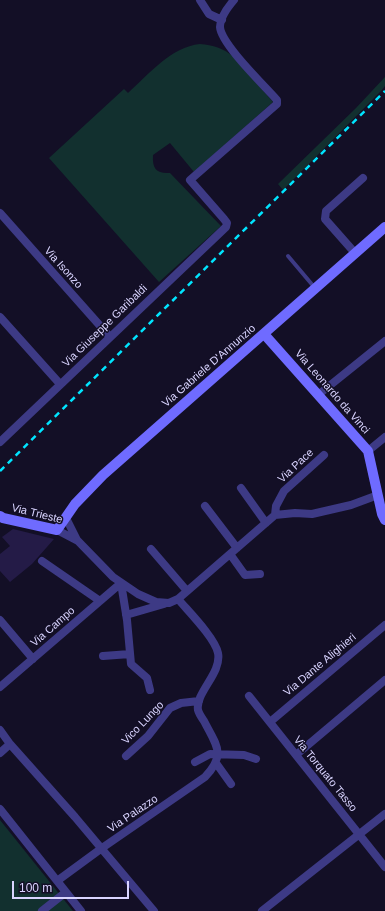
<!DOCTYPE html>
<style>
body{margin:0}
#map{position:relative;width:385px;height:911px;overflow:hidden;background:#130f26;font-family:Helvetica,sans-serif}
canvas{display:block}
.scale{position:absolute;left:12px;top:881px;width:117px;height:18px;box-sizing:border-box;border:2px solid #d9d4ff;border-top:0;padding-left:5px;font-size:12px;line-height:14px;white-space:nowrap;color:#d9d4ff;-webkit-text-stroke:3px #130f26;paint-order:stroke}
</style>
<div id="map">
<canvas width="385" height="911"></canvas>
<div class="scale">100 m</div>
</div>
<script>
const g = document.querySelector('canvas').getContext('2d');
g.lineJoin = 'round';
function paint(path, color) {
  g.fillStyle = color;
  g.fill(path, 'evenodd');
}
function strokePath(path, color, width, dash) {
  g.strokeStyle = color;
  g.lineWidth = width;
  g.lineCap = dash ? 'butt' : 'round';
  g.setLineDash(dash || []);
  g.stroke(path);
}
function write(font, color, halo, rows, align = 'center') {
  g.font = font + ' Helvetica,sans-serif';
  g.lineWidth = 3;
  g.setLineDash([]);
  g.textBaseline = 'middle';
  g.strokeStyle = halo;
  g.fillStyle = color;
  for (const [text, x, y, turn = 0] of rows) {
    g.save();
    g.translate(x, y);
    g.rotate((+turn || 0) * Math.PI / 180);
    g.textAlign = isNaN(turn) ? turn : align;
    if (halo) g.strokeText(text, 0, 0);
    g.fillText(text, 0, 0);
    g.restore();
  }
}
paint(new Path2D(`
 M200,44C213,45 223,48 234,57L273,102L194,172L170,143L153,155C152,169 157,174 170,173L221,226L159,282L49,158L124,89L128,93C149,74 171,47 200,44Z
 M385,77V86L381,91L283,190L278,184L356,108Z
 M0,820L73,911H0Z`), '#12302f');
paint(new Path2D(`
 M13,529L54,539L32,564L10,582L0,571V554L10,546L2,537Z`), '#241b47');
strokePath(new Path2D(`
 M288,256L315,288`), '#3d3a85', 4);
strokePath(new Path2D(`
 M200,0L209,14L222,20
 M0,213L110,337
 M355,253L325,219L326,211L363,178
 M0,317L60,384
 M318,395L385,341
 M0,442L226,227L227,223L224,219L190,180L277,104V100C264,85 221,44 220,27C220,17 228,7 234,0
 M368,451L385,437
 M241,488L266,523
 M205,506L237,548
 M275,515L295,513L312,514L351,505L378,495
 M275,515L276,506L284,491L324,455
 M66,518L77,540
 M57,530L78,541L113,577L138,594L156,602L169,603L178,599L275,515
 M151,549L187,591
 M230,554L245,575L260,574
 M42,561L100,601
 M121,583L127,620L131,664L147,678L150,690
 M126,615L164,604
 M0,620L33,659
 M103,656L130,654
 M0,687L121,583
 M249,696L385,867
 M270,722L385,625
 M0,730L10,744L0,753
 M10,744L75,817L154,911
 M296,755L385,680
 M126,756L148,736L170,708L181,703L199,701
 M195,762L210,754L244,755L256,759
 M216,763L231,784
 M0,809L81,911
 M57,881L102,848L205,777C227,754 216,745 204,721C202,718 199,714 198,710C195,693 222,673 218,653C215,638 189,612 178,599
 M42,911L66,892
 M262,911L385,814`), '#3d3a85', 8);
strokePath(new Path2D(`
 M264,334L368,451L382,514L385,520
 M0,516L3,518L57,530L75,504L103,475L385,227`), '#6f6bff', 10);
strokePath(new Path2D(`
 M0,471L385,91`), '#00e5ff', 2.5, [6, 5]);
write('11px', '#d9d4ff', '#130f26', [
 ["Via Isonzo",63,268,48],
 ["Via Giuseppe Garibaldi",105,326,-44],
 ["Via Gabriele D'Annunzio",209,366,-41],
 ["Via Leonardo da Vinci",332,392,49],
 ["Via Pace",296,466,-43],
 ["Via Trieste",37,514,14],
 ["Via Campo",53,627,-41],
 ["Via Dante Alighieri",320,665,-40],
 ["Vico Lungo",143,723,-46],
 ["Via Torquato Tasso",325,774,51],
 ["Via Palazzo",133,814,-34]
]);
</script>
